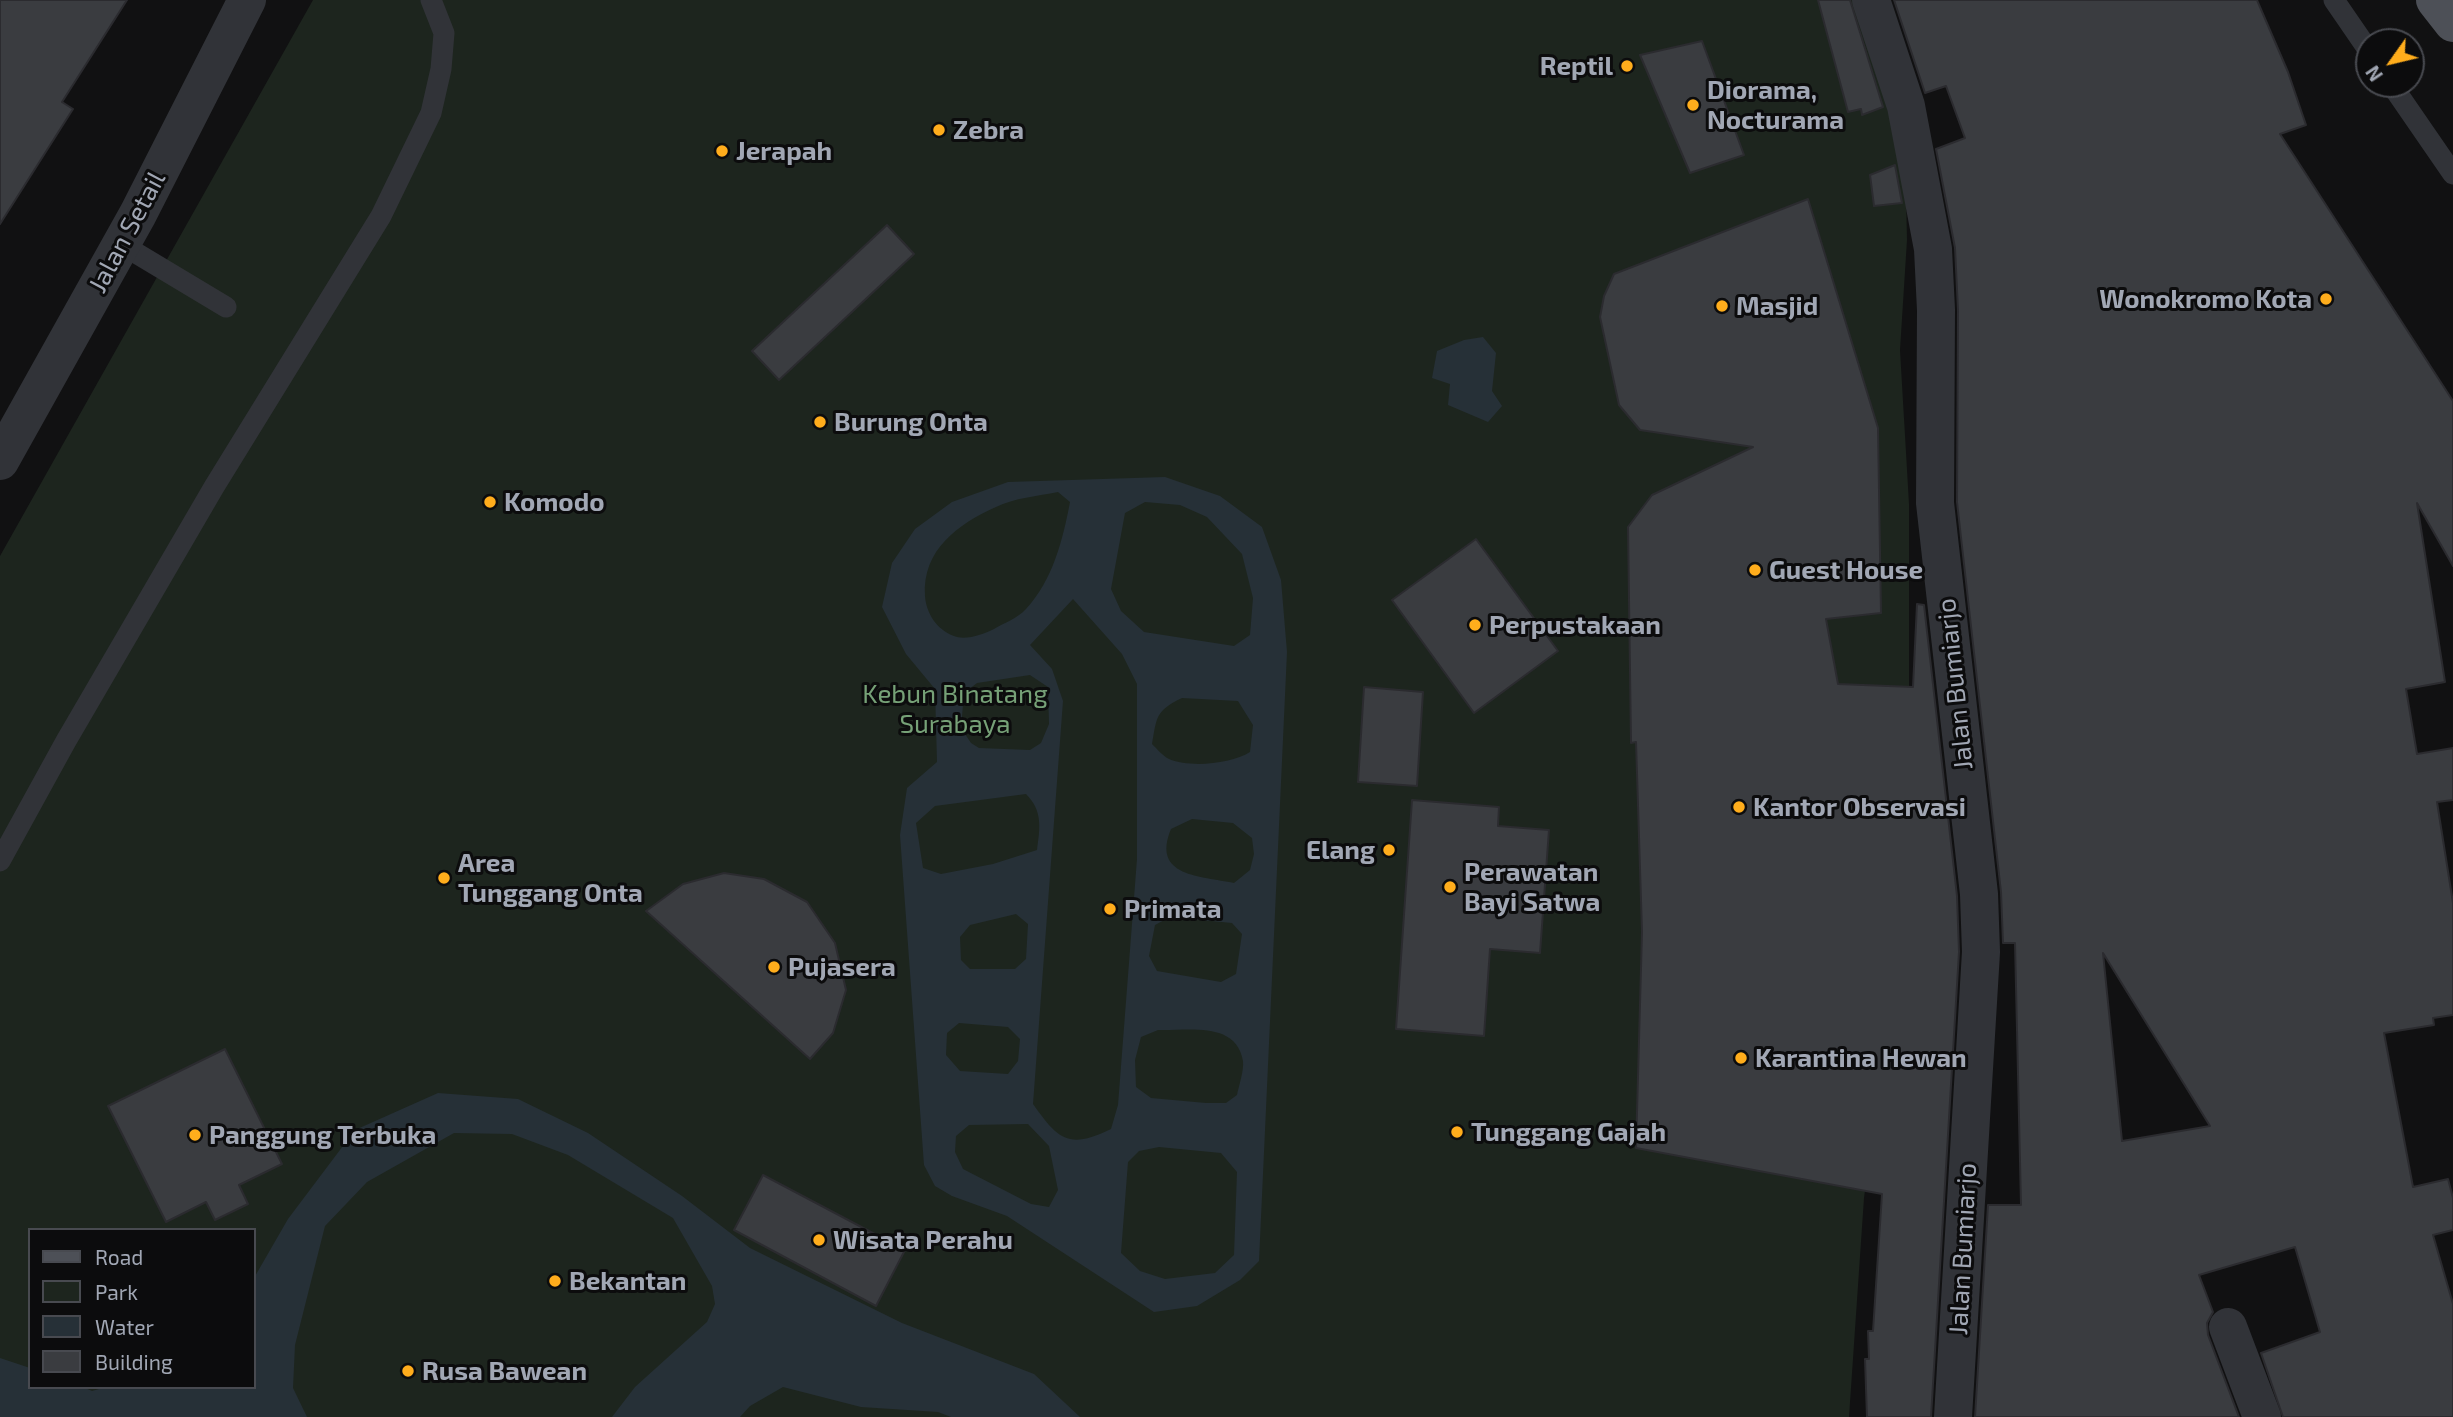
<!DOCTYPE html>
<style>
body{margin:0}
#map{position:relative;width:2453px;height:1417px;overflow:hidden;background:#111112;font-family:"Exo 2",sans-serif}
canvas{display:block}
.legend{position:absolute;left:28px;top:1228px;width:228px;height:161px;box-sizing:border-box;background:#0c0c0d;border:2px solid #484a50;margin:0;padding:9px 12px;list-style:none;font-size:21px;color:#a1a7b4}
.legend li{display:flex;align-items:center;gap:14px;height:35px}
.legend b{width:35px;border:2px solid #484a50}
.north{position:absolute;left:2355px;top:28px;width:70px;height:70px;box-sizing:border-box;background:#0c0c0d;border:2px solid #484a50;border-radius:50%;rotate:236deg;font-size:19px;font-weight:700;line-height:28px;text-align:center;color:#a1a7b4}
.north::after{content:'';display:block;margin:auto;width:24px;height:32px;background:#ffad1c;clip-path:polygon(50% 0,100% 100%,50% 72%,0 100%)}
</style>
<div id="map">
<canvas width="2453" height="1417"></canvas>
<ul class="legend">
<li><b style="height:9px;background:#4d5057"></b>Road</li>
<li><b style="height:19px;background:#1d251e"></b>Park</li>
<li><b style="height:19px;background:#263037"></b>Water</li>
<li><b style="height:19px;background:#3a3c40"></b>Building</li>
</ul>
<div class="north">N</div>
</div>
<script>
const g = document.querySelector('canvas').getContext('2d');
g.lineJoin = 'round';
function paint(path, color) {
  g.fillStyle = color;
  g.fill(path, 'evenodd');
}
function strokePath(path, color, width, dash) {
  g.strokeStyle = color;
  g.lineWidth = width;
  g.lineCap = dash ? 'butt' : 'round';
  g.setLineDash(dash || []);
  g.stroke(path);
}
function write(font, color, halo, rows, align = 'center') {
  g.font = font + ' "Exo 2",sans-serif';
  g.lineWidth = 6;
  g.setLineDash([]);
  g.textBaseline = 'middle';
  g.strokeStyle = halo;
  g.fillStyle = color;
  for (const [text, x, y, turn = 0] of rows) {
    g.save();
    g.translate(x, y);
    g.rotate((+turn || 0) * Math.PI / 180);
    g.textAlign = isNaN(turn) ? turn : align;
    if (halo) g.strokeText(text, 0, 0);
    g.fillText(text, 0, 0);
    g.restore();
  }
}
paint(new Path2D(`
 M313,0H1863L1890,94L1906,194L1907,240L1900,350L1909,504V755L1883,1058L1864,1198L1849,1417H0V556ZM30,1230H254V1387H30Z`), '#1d251e');
paint(new Path2D(`
 M1483,337L1496,353L1492,391L1502,406L1488,422L1448,405L1450,384L1432,378L1437,351L1464,340Z
 M1165,477L1220,496L1262,527L1281,580L1287,652L1259,1261L1240,1280L1197,1306L1154,1312L1007,1216L952,1196L935,1186L924,1165L900,835L907,788L937,762L935,689L906,654L882,607L892,563L915,529L952,502L1008,482ZM1058,492L1070,502C1063,539 1053,580 1026,609C1018,618 1004,623 994,629C984,634 965,641 954,636C937,630 926,613 925,596C922,550 958,524 996,507C1014,498 1038,496 1058,492ZM1145,502L1180,505L1207,517L1242,554L1253,598L1250,635L1234,646L1144,632L1121,611L1111,589L1125,513ZM1073,599L1122,654L1137,684V859L1118,1105L1111,1129C1068,1150 1058,1139 1033,1104L1063,701L1052,669L1030,645ZM1030,675L1048,687L1049,724L1041,743L1030,750L979,748L971,743L961,728L964,693L977,683ZM1182,698L1238,701L1253,725L1250,752C1231,764 1190,768 1169,759C1163,756 1156,748 1152,744C1157,717 1155,711 1182,698ZM1026,794C1043,811 1040,828 1037,850L993,864L941,874L923,868L916,823L935,806ZM1192,819L1233,823L1252,838L1254,854L1250,870L1234,883C1201,876 1151,877 1171,829ZM1016,914L1028,924L1026,959L1015,969H970L961,960L960,937L970,925ZM1170,917L1232,923L1242,934L1236,974L1221,982L1157,971L1149,956L1155,925ZM959,1023L1008,1027L1020,1039L1018,1061L1008,1074L960,1071L946,1055L947,1033ZM1158,1030C1189,1031 1236,1021 1243,1061C1244,1071 1239,1085 1237,1095L1226,1103H1206L1151,1098L1136,1087L1135,1060L1141,1037ZM1028,1124L1049,1146L1058,1190L1049,1207L1031,1204L963,1169L955,1152L956,1136L969,1125ZM1159,1147L1221,1153L1237,1172L1234,1255L1215,1273L1165,1279L1140,1271L1121,1253L1128,1162L1139,1151Z
 M438,1093L518,1099L588,1133L682,1196L750,1248L902,1323L1034,1374L1080,1417H951L938,1412L861,1407L783,1387L750,1406L740,1417H612L635,1387L707,1322L715,1304L712,1286L673,1218L568,1155L512,1134L454,1133L367,1182L325,1226L295,1345L293,1388L307,1417H0V1358L30,1368V1387H83L92,1391L106,1387H254V1278L288,1219L355,1130Z`), '#263037');
const building = new Path2D(`
 M0,0H127L62,102L73,109L0,224Z
 M1818,0H1850L1883,107L1862,115L1861,109L1848,112Z
 M1894,0H2257L2288,72L2306,125L2280,134L2453,401V566L2417,503L2445,682L2406,689L2417,754L2453,748V800L2437,802L2453,903V1015L2433,1018L2434,1025L2384,1033L2413,1187L2448,1179L2453,1198V1230L2433,1235L2453,1304V1417H2283L2261,1353L2320,1332L2295,1247L2199,1275L2213,1312L2207,1323L2208,1335L2239,1417H1975L1988,1205H2021L2015,943H2003L2001,892L1957,502L1958,310L1955,248L1936,149L1965,138L1946,86L1925,93ZM2103,953L2210,1126L2122,1141Z
 M1702,41L1744,155L1690,173L1640,55Z
 M1895,165L1902,203L1874,206L1870,175Z
 M1808,199L1878,428L1881,613L1826,619L1838,684L1913,687L1917,604L1924,605L1957,896L1959,952L1931,1417H1867L1865,1359H1869L1868,1331H1873L1882,1194L1636,1148L1642,932L1636,742L1631,743L1628,527L1652,495L1753,447L1640,430L1619,405L1600,317L1604,296L1614,274Z
 M887,225L914,254L779,380L752,351Z
 M1476,539L1558,651L1474,713L1392,600Z
 M1364,687L1423,692L1417,786L1358,782Z
 M1412,800L1499,807L1498,826L1549,830L1540,953L1490,949L1484,1036L1396,1029Z
 M724,873L764,879L807,902L835,943L846,990L833,1033L810,1059L646,911L683,884Z
 M225,1049L282,1164L239,1185L248,1204L215,1220L206,1202L166,1222L108,1106Z
 M763,1175L905,1250L876,1306L734,1230Z`);
paint(building, '#3a3c40');
strokePath(building, '#2b2b2f', 2);
strokePath(new Path2D(`
 M2334,0L2369,51
 M2391,84L2453,174
 M121,244L226,307
 M0,861L66,741L214,487L381,216L431,113L441,69L444,33L431,0`), '#313338', 21);
strokePath(new Path2D(`
 M1871,0L1906,106L1933,249L1936,310L1935,503L1979,894L1981,952L1953,1417
 M0,461L138,214L247,0
 M2228,1327L2262,1417`), '#313338', 38);
strokePath(new Path2D(`
 M2435,0L2453,23`), '#4d5057', 38);
for (const [x, y, r, color] of [
 [1627,66,7,"#ffad1c"],
 [1693,105,7,"#ffad1c"],
 [939,130,7,"#ffad1c"],
 [722,151,7,"#ffad1c"],
 [2326,299,7,"#ffad1c"],
 [1722,306,7,"#ffad1c"],
 [820,422,7,"#ffad1c"],
 [490,502,7,"#ffad1c"],
 [1755,570,7,"#ffad1c"],
 [1475,625,7,"#ffad1c"],
 [1739,807,7,"#ffad1c"],
 [1389,850,7,"#ffad1c"],
 [444,878,7,"#ffad1c"],
 [1450,887,7,"#ffad1c"],
 [1110,909,7,"#ffad1c"],
 [774,967,7,"#ffad1c"],
 [1741,1058,7,"#ffad1c"],
 [1457,1132,7,"#ffad1c"],
 [195,1135,7,"#ffad1c"],
 [819,1240,7,"#ffad1c"],
 [555,1281,7,"#ffad1c"],
 [408,1371,7,"#ffad1c"]
]) {
  const dot = new Path2D();
  dot.arc(x, y, r, 0, 2 * Math.PI);
  g.fillStyle = color;
  g.fill(dot);
  strokePath(dot, '#0c0c0d', 2.5);
}
write('bold 26px', '#a1a7b4', '#0c0c0d', [
 ["Reptil",1613,66,"right"],
 ["Diorama,",1707,90],
 ["Nocturama",1707,120],
 ["Zebra",953,130],
 ["Jerapah",736,151],
 ["Wonokromo Kota",2312,299,"right"],
 ["Masjid",1736,306],
 ["Burung Onta",834,422],
 ["Komodo",504,502],
 ["Guest House",1769,570],
 ["Perpustakaan",1489,625],
 ["Kantor Observasi",1753,807],
 ["Elang",1375,850,"right"],
 ["Area",458,863],
 ["Tunggang Onta",458,893],
 ["Perawatan",1464,872],
 ["Bayi Satwa",1464,902],
 ["Primata",1124,909],
 ["Pujasera",788,967],
 ["Karantina Hewan",1755,1058],
 ["Tunggang Gajah",1471,1132],
 ["Panggung Terbuka",209,1135],
 ["Wisata Perahu",833,1240],
 ["Bekantan",569,1281],
 ["Rusa Bawean",422,1371]
], 'left');
write('26px', '#a1a7b4', '#0c0c0d', [
 ["Jalan Setail",127,232,-62],
 ["Jalan Bumiarjo",1955,684,-96],
 ["Jalan Bumiarjo",1963,1249,-87]
]);
write('26px', '#76a177', '#0c0c0d', [
 ["Kebun Binatang",955,694],
 ["Surabaya",955,724]
]);
</script>
